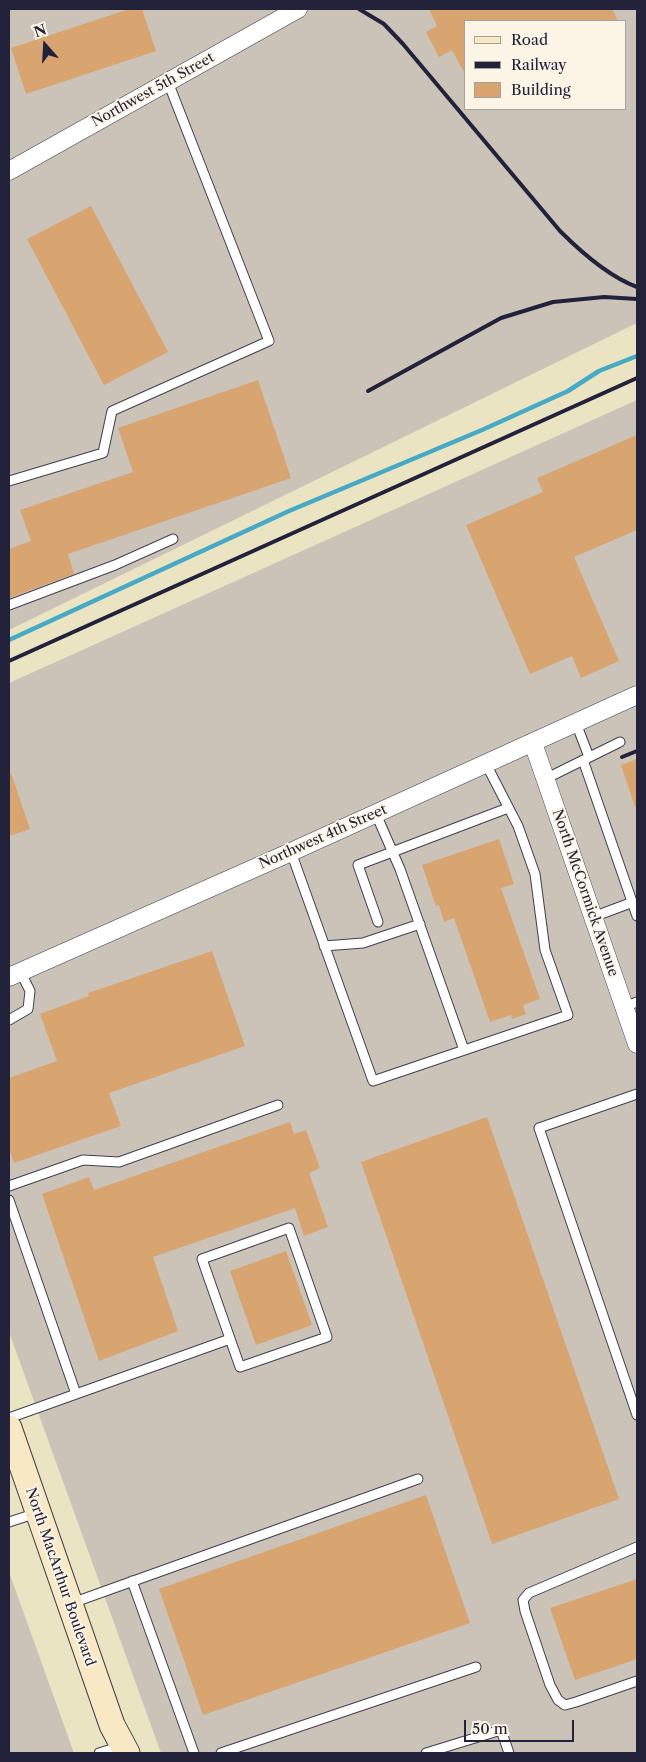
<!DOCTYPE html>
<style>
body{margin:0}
#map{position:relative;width:646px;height:1762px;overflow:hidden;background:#ebe4c3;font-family:"Libre Caslon Text",serif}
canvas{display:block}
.frame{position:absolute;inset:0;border:10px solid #22223b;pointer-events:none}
.legend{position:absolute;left:464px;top:20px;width:162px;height:90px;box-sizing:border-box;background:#fcf5e5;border:1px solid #a5a1a1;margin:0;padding:6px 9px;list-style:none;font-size:15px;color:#22223b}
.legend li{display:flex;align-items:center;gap:10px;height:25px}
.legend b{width:25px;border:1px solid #a5a1a1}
.north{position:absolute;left:20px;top:20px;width:50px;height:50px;-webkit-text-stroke:4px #fcf5e5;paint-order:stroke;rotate:341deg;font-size:14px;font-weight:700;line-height:20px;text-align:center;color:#22223b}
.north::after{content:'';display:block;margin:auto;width:18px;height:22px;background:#22223b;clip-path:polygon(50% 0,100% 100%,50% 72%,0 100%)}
.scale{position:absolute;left:464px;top:1720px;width:110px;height:22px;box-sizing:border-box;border:2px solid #22223b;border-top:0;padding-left:6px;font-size:15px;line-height:18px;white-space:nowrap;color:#22223b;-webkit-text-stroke:4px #fcf5e5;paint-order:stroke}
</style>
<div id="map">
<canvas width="646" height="1762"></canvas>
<div class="frame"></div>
<ul class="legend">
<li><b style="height:6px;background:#f8e8c3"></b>Road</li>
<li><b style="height:6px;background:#22223b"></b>Railway</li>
<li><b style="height:14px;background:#d8a571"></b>Building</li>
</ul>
<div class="north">N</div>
<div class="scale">50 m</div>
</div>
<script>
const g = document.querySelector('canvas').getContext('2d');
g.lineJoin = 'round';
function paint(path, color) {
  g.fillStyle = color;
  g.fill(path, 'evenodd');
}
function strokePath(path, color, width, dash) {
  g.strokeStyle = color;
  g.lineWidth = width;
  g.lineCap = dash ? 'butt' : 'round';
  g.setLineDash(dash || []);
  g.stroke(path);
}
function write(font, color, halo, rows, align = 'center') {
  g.font = font + ' "Libre Caslon Text",serif';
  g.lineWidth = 4;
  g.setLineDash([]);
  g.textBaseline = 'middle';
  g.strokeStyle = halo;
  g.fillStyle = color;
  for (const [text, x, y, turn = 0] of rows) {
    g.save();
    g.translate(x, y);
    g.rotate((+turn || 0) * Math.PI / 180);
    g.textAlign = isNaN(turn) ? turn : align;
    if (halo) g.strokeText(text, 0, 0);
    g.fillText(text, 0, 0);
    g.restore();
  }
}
paint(new Path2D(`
 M9,9H637V323L9,630ZM465,21H625V109H465Z
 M637,400V1753H161L9,1332V683Z
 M9,1572L74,1753H9Z`), '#cbc3b8');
strokePath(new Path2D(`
 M9,640L289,511L482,430L568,391L599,371L637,356`), '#46a9c5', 4.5);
paint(new Path2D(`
 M129,9H142L156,51L26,94L11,48Z
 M429,9H612L618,21H465V74L452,50L439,57L426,32L437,26Z
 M91,206L168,352L104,385L27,239Z
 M258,380L291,478L68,554L74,574L9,598V549L31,541L20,510L133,472L118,428Z
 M637,435V530L574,557L619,661L581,678L572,656L530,674L466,525L543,492L537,478Z
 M637,759V807H635L621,765Z
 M9,773H11L30,829L9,836Z
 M499,839L514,884L501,888L540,999L523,1005L526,1014L512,1019L511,1015L490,1022L454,918L444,922L439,905L436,906L422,865Z
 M212,951L245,1046L109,1093L121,1126L14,1163L9,1148V1078L57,1061L40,1014L89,996L88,993Z
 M487,1117L619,1499L492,1544L361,1162Z
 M290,1122L294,1134L306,1130L320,1168L309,1173L328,1227L304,1236L295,1208L153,1257L178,1331L99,1361L42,1194L89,1177L94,1190Z
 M286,1251L312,1325L256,1345L230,1271Z
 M426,1495L470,1623L203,1715L159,1589Z
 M637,1579V1659L575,1680L550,1608Z`), '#d8a571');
const service = new Path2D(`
 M9,481L103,453L112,411L269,341L168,82
 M9,605L115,565L173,539
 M576,723L589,757
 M583,760L637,916
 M545,779L620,742
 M376,814L400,869L464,1050
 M291,852L373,1081L568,1015L545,950L535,874L518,826L486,764
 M593,917L633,902
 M378,922L358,865L508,808
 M324,946L363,943L420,924
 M624,1007L637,1002
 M9,1020L28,1009L30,991L20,971
 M637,1094L539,1128L637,1415
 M9,1186L83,1160L119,1162L278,1105
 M9,1200L76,1394
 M289,1228L327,1337L240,1367L202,1259Z
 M9,1418L230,1339
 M9,1522L37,1513
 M637,1547L529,1593L523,1600L525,1611L550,1685L558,1700L565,1705L576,1702L637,1681
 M132,1581L194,1753
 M72,1603L418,1479
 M99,1753L115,1748
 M221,1753L476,1667
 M426,1753L501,1730L509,1753`);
const minor = new Path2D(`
 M9,171L298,9
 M533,743L637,1044
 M9,977L291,852L637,695`);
const secondary = new Path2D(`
 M9,1428L112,1725L127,1753`);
strokePath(service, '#403f4f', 11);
strokePath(minor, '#403f4f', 19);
strokePath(secondary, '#403f4f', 27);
strokePath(service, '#fff', 9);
strokePath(minor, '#fff', 18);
strokePath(secondary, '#f8e8c3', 25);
strokePath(new Path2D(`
 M359,9L384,24L403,44L560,231C581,252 610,277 637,287
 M368,391L501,318L553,302L604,297L637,299
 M9,661L637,378
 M622,757L637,751`), '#22223b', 4);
write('14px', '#22223b', '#fcf5e5', [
 ["Northwest 5th Street",153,90,-29],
 ["Northwest 4th Street",323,837,-24],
 ["North McCormick Avenue",585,893,71],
 ["North MacArthur Boulevard",60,1577,71]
]);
</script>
